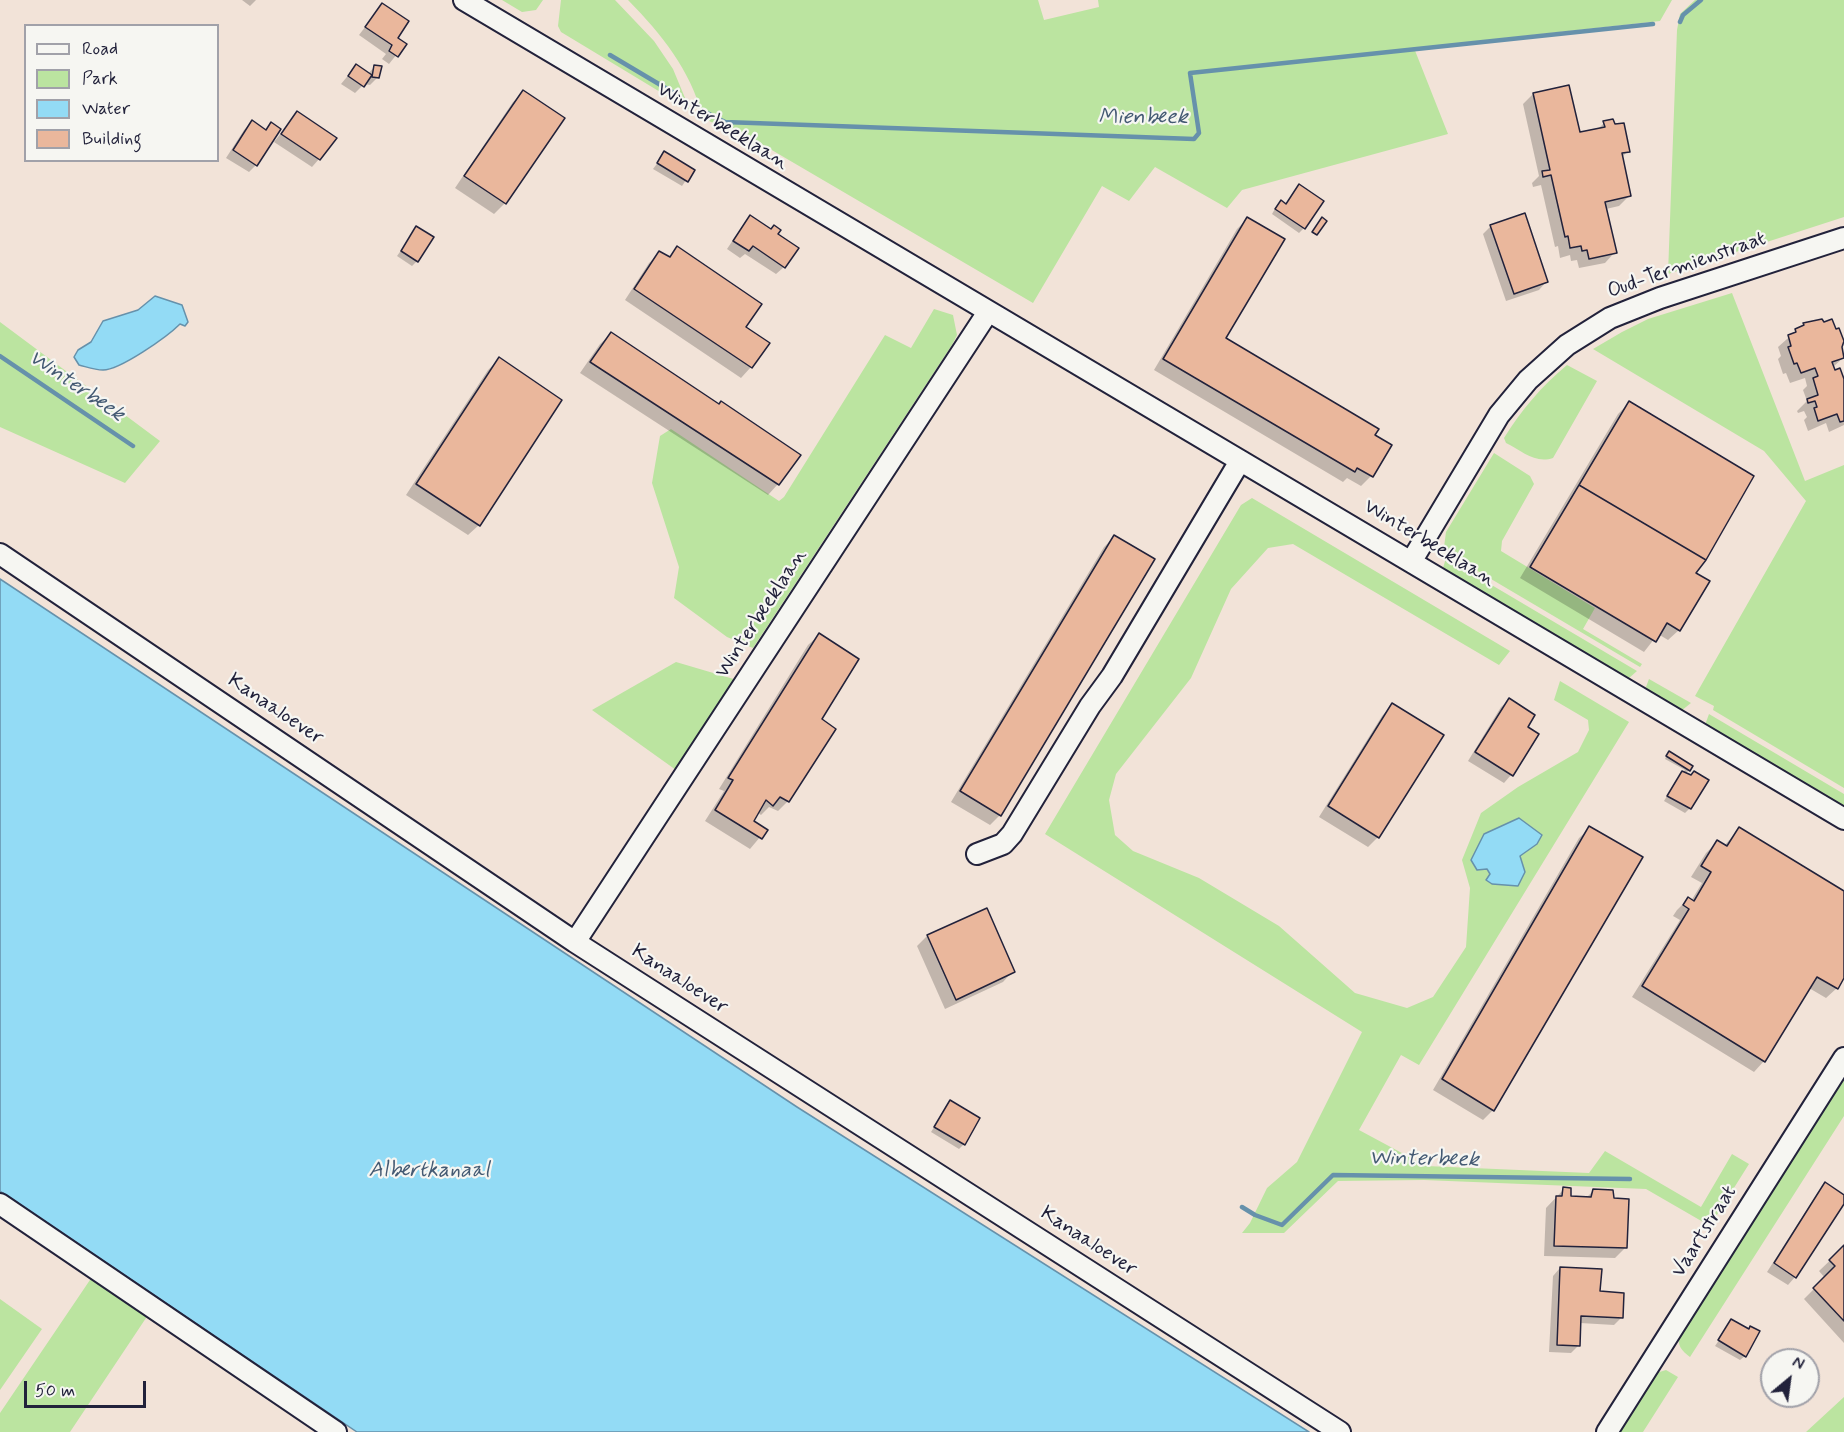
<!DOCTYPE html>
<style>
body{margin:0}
#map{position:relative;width:1844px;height:1432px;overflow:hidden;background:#f2e3d8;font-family:Mynerve,sans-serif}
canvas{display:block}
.legend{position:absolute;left:24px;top:24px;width:195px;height:138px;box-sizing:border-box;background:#f6f6f2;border:2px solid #a1a1a9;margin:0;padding:8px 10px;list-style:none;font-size:18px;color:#22223b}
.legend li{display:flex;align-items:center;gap:12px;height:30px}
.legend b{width:30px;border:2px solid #a1a1a9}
.north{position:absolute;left:1760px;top:1348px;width:60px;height:60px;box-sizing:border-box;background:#f6f6f2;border:2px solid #a1a1a9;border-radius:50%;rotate:29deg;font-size:16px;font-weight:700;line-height:24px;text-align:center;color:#22223b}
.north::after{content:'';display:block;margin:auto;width:21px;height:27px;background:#22223b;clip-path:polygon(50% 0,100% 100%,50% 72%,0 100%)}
.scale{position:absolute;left:24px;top:1381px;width:122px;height:27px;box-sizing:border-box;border:3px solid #22223b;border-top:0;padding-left:8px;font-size:18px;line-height:21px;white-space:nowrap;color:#22223b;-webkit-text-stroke:4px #f6f6f2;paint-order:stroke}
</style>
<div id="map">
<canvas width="1844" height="1432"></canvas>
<ul class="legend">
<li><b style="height:8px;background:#f6f6f2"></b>Road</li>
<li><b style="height:16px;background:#bbe4a0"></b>Park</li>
<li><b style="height:16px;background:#93dbf5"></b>Water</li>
<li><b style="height:16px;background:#eab79c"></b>Building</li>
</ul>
<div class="north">N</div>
<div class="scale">50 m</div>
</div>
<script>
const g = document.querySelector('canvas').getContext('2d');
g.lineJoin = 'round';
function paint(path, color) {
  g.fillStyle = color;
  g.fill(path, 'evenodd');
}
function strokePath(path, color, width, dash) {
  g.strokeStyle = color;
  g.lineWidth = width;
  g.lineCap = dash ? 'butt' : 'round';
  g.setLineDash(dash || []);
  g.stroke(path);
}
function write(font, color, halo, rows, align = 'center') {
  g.font = font + ' Mynerve,sans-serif';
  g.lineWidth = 4.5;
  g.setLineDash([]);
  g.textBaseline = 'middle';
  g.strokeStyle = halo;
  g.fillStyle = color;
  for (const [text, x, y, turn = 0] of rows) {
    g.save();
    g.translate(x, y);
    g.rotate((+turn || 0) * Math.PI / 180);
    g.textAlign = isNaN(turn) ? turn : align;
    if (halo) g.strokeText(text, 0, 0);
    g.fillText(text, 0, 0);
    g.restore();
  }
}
paint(new Path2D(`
 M502,0H543L536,10L522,12Z
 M561,0H615L654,41L673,69L690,110L561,32L558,26Z
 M628,0H1038L1044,20L1099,7L1098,0H1672L1660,21L1414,48L1448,134L1242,190L1227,208L1155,167L1129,201L1102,186L1033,303L741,132L711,122L703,117C689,68 663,36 628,0Z
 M1695,0H1844V217L1668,274L1677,30L1680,14Z
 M1732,293L1805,481L1844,465V788L1713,710L1714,706L1695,696L1806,501L1764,451L1593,349L1622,332L1648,319Z
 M934,309L953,315L957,335L952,345L753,648L727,637L674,598L679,567L652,483L660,436L671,429L779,501L784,497L885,335L911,348Z
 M0,322L160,441L125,483L0,427Z
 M1567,365L1597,381L1553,458C1535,464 1522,451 1506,443L1504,438C1522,409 1541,387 1567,365Z
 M1494,453L1530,476L1534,484L1502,541L1501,551L1595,608L1583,629L1642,664L1640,667L1447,553L1444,547L1446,532Z
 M1252,498L1510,651L1499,665L1293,544L1268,548L1231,589L1191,678L1116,774L1109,800L1115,835L1133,851L1199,878L1279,926L1355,993L1407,1008L1433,997L1466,947L1470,888L1462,860L1481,813L1518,787L1578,752L1589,730L1588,720L1554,700L1560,681L1629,722L1419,1065L1401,1055L1359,1130L1426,1166L1589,1173L1605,1151L1701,1207L1732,1154L1749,1164L1710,1226L1646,1189L1424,1180L1338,1181L1284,1233H1242L1250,1223L1267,1188L1297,1162L1362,1032L1045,834L1241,505ZM1519,818L1541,835L1537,844L1490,874L1487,869L1471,860L1484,834Z
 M1446,558L1637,671L1628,679L1446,571L1443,568Z
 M676,662L737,680L676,770L592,710Z
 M1649,679L1691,703L1681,711L1648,692L1646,687Z
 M1709,714L1844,794V807L1705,725Z
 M1844,1076V1116L1690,1357C1682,1351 1676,1345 1680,1334Z
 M94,1274L150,1312L70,1432H0V1413Z
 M0,1299L42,1329L0,1390Z
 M1666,1370L1678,1377L1643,1432H1618L1653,1374Z
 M1844,1397V1432H1806Z`), '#bbe4a0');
const water = new Path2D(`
 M155,296L182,305L188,322L185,326L180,324C167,337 120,370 103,370C95,370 87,367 79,365L74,357L78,350L91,342L103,321L138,310Z
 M0,579L797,1107L1309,1432H357L0,1191Z
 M1519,818L1542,835L1537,844L1520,856L1525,872L1518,886L1492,884L1486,880L1490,874L1487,869L1477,870L1471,860L1484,834Z`);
paint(water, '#93dbf5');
strokePath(water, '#6691ab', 1.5);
paint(new Path2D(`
 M242,0H256L250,6Z
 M382,5L396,38L405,44L389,64L382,59L386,54L359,35Z
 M356,66L368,74L375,66L378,77L370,85L364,84L355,93L341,84Z
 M524,92L563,118L505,203L494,214L455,188L513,102Z
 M1533,94L1578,134L1597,130L1604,123L1628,151L1621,158L1629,196L1619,206L1606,209L1615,252L1605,263L1579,268L1577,260L1571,261L1570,255L1560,258L1558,246L1555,247L1541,185L1533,187L1532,183L1539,176L1523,104Z
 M297,113L319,159L312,167L274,142Z
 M252,122L265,131L271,124L256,165L249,172L226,158L244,130Z
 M665,153L693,170L682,186L653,169Z
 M1295,191L1304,228L1299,233L1272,214L1276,207L1285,205Z
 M750,217L776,235L784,267L776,274L745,254L740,258L727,249L743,225Z
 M1248,218L1224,339L1373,435L1371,476L1361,486L1347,478L1343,482L1154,370L1237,229Z
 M1491,226L1546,282L1539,290L1506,301L1483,234Z
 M417,228V261L412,266L397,256Z
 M677,248L744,327L751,367L741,378L625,300L649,263L660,253L668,258Z
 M1804,324L1839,330L1844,345L1841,348L1844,357L1832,368L1844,383V425L1829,432L1826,423L1808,431L1804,420L1807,417L1804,411L1798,413L1797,411L1807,401L1803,390L1807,386L1805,378L1790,383L1786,373L1783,374L1778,359L1781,356L1778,347Z
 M611,334L778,484L768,495L580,373L600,344Z
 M499,359L479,525L468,535L406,495L488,370Z
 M1629,403L1679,630L1668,640L1658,634L1644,652L1520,578L1618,414Z
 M1114,537L1000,815L990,825L951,802L1104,547Z
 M819,635L820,719L788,801L778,811L769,807L761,815L757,812L752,821L766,830L750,849L705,821L724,791L719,789L808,645Z
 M1509,700L1526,728L1511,775L1504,783L1468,761L1501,707Z
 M1392,705L1378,837L1368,847L1319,817L1382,716Z
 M1667,755L1689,770L1685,774L1690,808L1685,813L1664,801L1678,777L1685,770L1665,759Z
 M1590,828L1493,1110L1483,1120L1433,1090L1579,838Z
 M1739,829L1844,893V976L1837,988L1826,998L1809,988L1764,1061L1754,1072L1632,997L1680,920L1673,916L1677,910L1688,899L1691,901L1702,883L1691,877L1706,853L1717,842L1724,846Z
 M927,936L1013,971L1003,982L945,1009L917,946Z
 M950,1102L964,1144L959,1149L931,1132Z
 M1825,1184L1844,1197V1201L1795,1277L1788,1285L1767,1272L1818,1192Z
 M1564,1189L1569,1197L1586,1198L1593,1191L1625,1248L1615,1258L1544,1256L1546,1208Z
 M1844,1247V1343L1804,1299L1825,1278L1819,1271Z
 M1560,1268L1599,1293L1622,1317L1614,1325L1580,1323L1579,1345L1571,1353L1549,1352L1553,1276Z
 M1732,1321L1745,1356L1740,1360L1715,1346Z`), '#0003');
strokePath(new Path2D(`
 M1680,22L1683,15L1701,0
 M610,55L674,93
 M707,113L725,122L1194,139L1199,133L1190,73L1653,24
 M0,356L133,446
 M1242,1207L1255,1215L1282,1225L1333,1175L1630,1179`), '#6691ab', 4.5);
const building = new Path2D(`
 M382,3L409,21L398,38L407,44L398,57L389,51L392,45L365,27Z
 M356,64L372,75L364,87L348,76Z
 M374,65L382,66L379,78L372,77Z
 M1569,85L1580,132L1605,127L1603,121L1613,119L1615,124L1624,123L1630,152L1622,153L1631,196L1605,202L1617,253L1589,259L1587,250L1582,251L1581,246L1570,248L1568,236L1565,237L1551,175L1543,177L1542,171L1550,170L1533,93Z
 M523,90L565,118L506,204L464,176Z
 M297,111L337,138L320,160L281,134Z
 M252,120L266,130L271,122L281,129L257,166L233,150Z
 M664,151L695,170L688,182L657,163Z
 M1299,184L1324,201L1305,229L1275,209L1281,200L1286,204Z
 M1525,213L1548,282L1514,294L1490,225Z
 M750,215L771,229L774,225L781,230L778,234L799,248L785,268L753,246L749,251L733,241Z
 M1247,217L1285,239L1226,338L1379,429L1375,435L1392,445L1373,477L1357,468L1355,472L1163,359Z
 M1322,217L1327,221L1317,235L1312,232Z
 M416,226L434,237L418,262L401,251Z
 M677,246L762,304L746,327L770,343L752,368L634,289L659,251L670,257Z
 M1822,319L1824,322L1832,319L1836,329L1839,328L1844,341L1842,347L1844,358L1832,362L1835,370L1840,368L1844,379V421L1840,422L1837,414L1818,421L1814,408L1817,407L1815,401L1808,403L1807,399L1818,395L1813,378L1818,376L1815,368L1801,373L1797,363L1794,364L1788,347L1791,346L1788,335L1796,332L1795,329L1804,325L1803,323Z
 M611,332L719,404L721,401L801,455L779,485L590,362Z
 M499,357L562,400L480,526L416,484Z
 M1629,401L1754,476L1706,560L1579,485Z
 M1579,485L1706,560L1696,573L1710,581L1680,631L1667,623L1656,642L1530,567Z
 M1114,535L1155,559L1001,816L960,791Z
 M819,633L859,659L822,719L836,729L789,802L780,797L773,806L766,800L754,821L768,830L762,839L715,810L733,780L728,778Z
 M1509,698L1535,715L1528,727L1539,734L1513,776L1475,752Z
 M1392,703L1444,735L1379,838L1328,806Z
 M1669,751L1693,766L1690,771L1666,756Z
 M1682,771L1691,775L1694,771L1709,780L1691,809L1667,796Z
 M1589,826L1643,857L1494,1111L1442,1079Z
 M1739,827L1844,891V978L1838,989L1817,977L1765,1062L1642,986L1689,909L1683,905L1688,897L1694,901L1711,872L1701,866L1717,840L1727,846Z
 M987,908L1015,972L956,1000L927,935Z
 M950,1100L980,1118L965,1145L934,1127Z
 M1825,1182L1844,1195V1204L1796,1278L1774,1263Z
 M1563,1187L1571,1188V1196L1591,1197L1593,1189L1613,1190L1614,1198L1629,1199L1627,1248L1554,1246L1556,1196H1562Z
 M1844,1245V1321L1813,1288L1835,1266L1829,1260Z
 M1560,1267L1602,1269L1600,1291L1624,1293L1623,1318L1581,1316L1580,1346L1557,1345Z
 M1731,1319L1749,1329L1750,1326L1760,1331L1746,1357L1718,1340Z`);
paint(building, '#eab79c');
strokePath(building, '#22223b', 1.5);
const minor = new Path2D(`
 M464,0L1844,819
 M0,554L575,942L1340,1432
 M1411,562L1499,415L1528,380L1567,345L1610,318L1660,298L1844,238
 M977,854L1003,844L1012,834L1090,706L1112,676L1240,461
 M575,942L988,312
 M0,1204L336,1432
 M1607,1432L1844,1058`);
strokePath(minor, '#22223b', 24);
strokePath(minor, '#f6f6f2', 20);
write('21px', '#22223b', '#f6f6f2', [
 ["Winterbeeklaan",722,127,31],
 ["Oud-Termienstraat",1687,266,-19],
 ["Winterbeeklaan",1429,544,31],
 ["Winterbeeklaan",762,614,-57],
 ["Kanaaloever",275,710,34],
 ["Kanaaloever",679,980,33],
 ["Vaartstraat",1705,1232,-58],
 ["Kanaaloever",1088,1242,33]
]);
write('italic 22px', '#445a73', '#f6f6f2', [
 ["Mienbeek",1143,118],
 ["Winterbeek",76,387,34],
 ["Winterbeek",1424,1160,1],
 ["Albertkanaal",429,1171]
]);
</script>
